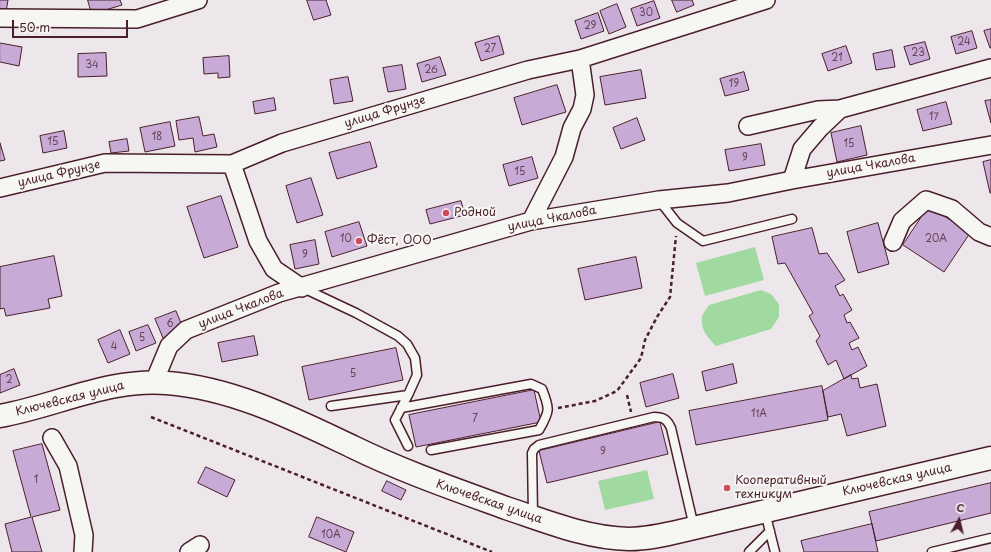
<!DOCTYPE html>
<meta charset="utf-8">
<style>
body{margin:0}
#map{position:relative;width:991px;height:552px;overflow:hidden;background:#ede7ec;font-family:"Playpen Sans",sans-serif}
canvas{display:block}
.north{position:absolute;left:939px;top:500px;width:40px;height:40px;-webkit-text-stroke:3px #f6f6f2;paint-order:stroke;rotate:8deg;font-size:11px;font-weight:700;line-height:16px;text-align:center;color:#4a1f2b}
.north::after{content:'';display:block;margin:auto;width:14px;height:18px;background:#4a1f2b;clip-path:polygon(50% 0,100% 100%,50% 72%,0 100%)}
.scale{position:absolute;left:12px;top:20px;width:116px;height:18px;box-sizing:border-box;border:2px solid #4a1f2b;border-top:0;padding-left:5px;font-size:12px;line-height:14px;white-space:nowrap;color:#4a1f2b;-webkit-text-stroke:3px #f6f6f2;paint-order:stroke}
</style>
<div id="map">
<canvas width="991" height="552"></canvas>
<div class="north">С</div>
<div class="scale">50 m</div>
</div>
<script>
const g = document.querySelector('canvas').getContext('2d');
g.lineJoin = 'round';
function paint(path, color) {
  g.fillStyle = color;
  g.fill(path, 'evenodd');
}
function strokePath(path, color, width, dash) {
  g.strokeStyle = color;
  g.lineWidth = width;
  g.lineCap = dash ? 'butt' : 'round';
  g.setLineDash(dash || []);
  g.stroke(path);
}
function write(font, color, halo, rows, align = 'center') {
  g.font = font + ' "Playpen Sans",sans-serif';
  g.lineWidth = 4;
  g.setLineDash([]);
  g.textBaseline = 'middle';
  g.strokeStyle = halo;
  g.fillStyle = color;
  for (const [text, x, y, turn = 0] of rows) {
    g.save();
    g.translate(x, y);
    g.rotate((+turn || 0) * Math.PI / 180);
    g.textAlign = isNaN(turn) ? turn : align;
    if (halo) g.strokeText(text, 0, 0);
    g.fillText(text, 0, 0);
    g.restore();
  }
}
paint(new Path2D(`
 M755,247L764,280L705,296L696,263Z
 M761,290L771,294L779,304V317L771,329L716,346C708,338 700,329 702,317C703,313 707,308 709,305Z
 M647,470L654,499L605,510L598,481Z`), '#a0daa0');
const building = new Path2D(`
 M0,0H8L6,12L0,11Z
 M88,0H120L122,5L92,14Z
 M307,0H326L331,15L314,20Z
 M672,0H692L694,5L677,12Z
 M654,1L660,18L637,26L631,9Z
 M617,4L626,27L609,34L600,11Z
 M598,13L604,31L581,39L575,21Z
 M991,29V48H990L984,31Z
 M972,31L977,48L956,54L951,37Z
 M499,36L504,54L481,61L475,43Z
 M925,42L930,59L910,65L904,47Z
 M0,43L22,47L19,66L0,62Z
 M846,46L852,63L828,71L822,54Z
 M892,50L895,67L876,70L873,54Z
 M106,53L107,76L78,77V54Z
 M229,56L230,77L218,78V73L204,74L203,58Z
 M440,57L446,75L422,82L417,64Z
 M402,65L406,89L388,92L383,68Z
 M641,70L646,98L605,105L600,77Z
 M744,72L749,90L725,96L720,79Z
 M348,77L353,101L334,104L330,80Z
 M557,85L566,112L522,125L514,98Z
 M274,98L276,110L255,114L253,102Z
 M991,100V123L985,101Z
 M946,102L952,124L923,131L917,110Z
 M199,117L203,136L214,134L217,147L195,152L193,138L179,140L176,121Z
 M637,118L645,140L621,149L613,128Z
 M170,122L175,146L145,152L140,128Z
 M861,126L867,155L837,162L831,133Z
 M64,131L67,148L43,153L40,136Z
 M127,139L129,151L111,153L109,142Z
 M370,142L377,167L337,179L329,153Z
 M0,143L5,160L0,161Z
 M761,144L765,165L729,171L725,150Z
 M532,157L538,178L509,186L503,165Z
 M991,160V193H990L983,162Z
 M311,178L323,215L297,223L286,186Z
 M221,196L238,247L204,258L187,207Z
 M461,201L465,215L430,224L426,210Z
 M929,206L970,233L944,272L903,245Z
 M359,222L367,246L332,257L325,232Z
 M878,223L889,264L858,273L847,232Z
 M812,228L819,254L827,253L845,280L835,286L840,296L843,294L852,310L844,315L847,323L850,322L859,338L849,343L852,350L858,347L867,366L844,379L836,360L828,365L816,341L820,336L809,316L813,313L785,263L778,264L772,237Z
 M315,240L319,264L295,269L290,245Z
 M54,256L62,296L48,299L50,308L6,316L4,308L0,309V267Z
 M636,257L642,288L585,300L578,269Z
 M176,311L184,330L163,338L155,319Z
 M148,325L156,343L136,351L129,332Z
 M120,330L130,354L108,363L98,340Z
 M254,336L258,355L222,362L218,343Z
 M396,348L403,380L309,400L302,367Z
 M733,364L737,383L706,391L702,372Z
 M14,369L20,385L0,393V375Z
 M673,374L679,398L646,407L640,383Z
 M851,375L852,379L858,378L860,388L877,384L886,426L847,436L841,414L828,417L823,391Z
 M822,386L828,420L696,445L689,411Z
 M534,390L541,422L416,447L409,415Z
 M660,422L668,454L547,483L539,451Z
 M42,444L60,510L32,517L42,552H12L5,524L31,517L13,451Z
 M206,467L235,480L227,497L198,483Z
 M387,481L406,490L401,500L382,491Z
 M991,483V513L876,541L869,512Z
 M317,517L354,532L346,552L309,537Z
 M872,524L878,552H804L801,541Z`);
paint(building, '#c7aad6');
strokePath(building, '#4a1f2b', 1);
const service = new Path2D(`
 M659,200L677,223L703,241L792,219
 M303,288L356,313L398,336L407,344L415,358L417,375L408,395L331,406
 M401,408L531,384L542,389C550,409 550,411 539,430L431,450
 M408,446L395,420L408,395
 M765,512L775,552
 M533,515L532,453L534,449L539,445L654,417C663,417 667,419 671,428L694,527
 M749,552L770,531
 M932,552L991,538`);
const minor = new Path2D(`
 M0,18L137,19L198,0
 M748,126L818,110L840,109L991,68
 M232,164L258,241L274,269L302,288
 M792,180L802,149L820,128L840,109
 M0,188L105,163L232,164L282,143L528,70L580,59L766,0
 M531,221L564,157L572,128L582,109L585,95L580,59
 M893,242L902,221L926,200L952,209L979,232L991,237
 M154,382L169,346L186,330L279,293L531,221L659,200L728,193L792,180L991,145
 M52,438L68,466L84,535L83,552
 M189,552L200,545`);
const secondary = new Path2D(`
 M0,416C56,406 109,378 167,383C233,388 294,419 353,447C402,471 454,489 506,508C545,521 586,538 629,539C651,539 672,533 694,528L991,458`);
strokePath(service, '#4a1f2b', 11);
strokePath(minor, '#4a1f2b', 20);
strokePath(secondary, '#4a1f2b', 25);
strokePath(new Path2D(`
 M627,395L631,412
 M558,408L595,401L617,391L641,358L645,340L657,317L670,297L676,236
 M151,417L492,552`), '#4a1f2b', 2.5, [4, 3]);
strokePath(service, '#f6f6f2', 8);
strokePath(minor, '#f6f6f2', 17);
strokePath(secondary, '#f6f6f2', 22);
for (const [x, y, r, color] of [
 [446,213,4,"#d1495b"],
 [359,241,4,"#d1495b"],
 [727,488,4,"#d1495b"]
]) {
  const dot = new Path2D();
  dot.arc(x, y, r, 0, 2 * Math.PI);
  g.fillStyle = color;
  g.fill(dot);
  strokePath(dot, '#f6f6f2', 1.5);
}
write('10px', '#694256', null, [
 ["30",646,13],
 ["29",590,26],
 ["24",964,42],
 ["27",490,49],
 ["23",918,53],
 ["21",837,58],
 ["34",92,65],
 ["26",431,70],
 ["19",734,84],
 ["17",934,117],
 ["18",157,137],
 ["15",53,142],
 ["15",849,144],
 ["9",745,158],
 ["15",520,172],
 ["10",346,239],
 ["20А",936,239],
 ["9",305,255],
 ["6",170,324],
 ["5",142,338],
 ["4",114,347],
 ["5",353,374],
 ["2",9,380],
 ["11А",759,414],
 ["7",475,419],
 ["9",603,452],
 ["1",36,480],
 ["10А",331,535]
]);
write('12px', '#4a1f2b', '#f6f6f2', [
 ["улица Фрунзе",385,112,-17],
 ["улица Чкалова",871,166,-10],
 ["улица Фрунзе",59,174,-13],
 ["улица Чкалова",552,219,-11],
 ["улица Чкалова",241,309,-21],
 ["Ключевская улица",70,399,-14],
 ["Ключевская улица",897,480,-13],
 ["Ключевская улица",489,502,19]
]);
write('12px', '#4a1f2b', '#f6f6f2', [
 ["Родной",454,213],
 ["Фёст, ООО",367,241],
 ["Кооперативный",735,481],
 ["техникум",735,495]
], 'left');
</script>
